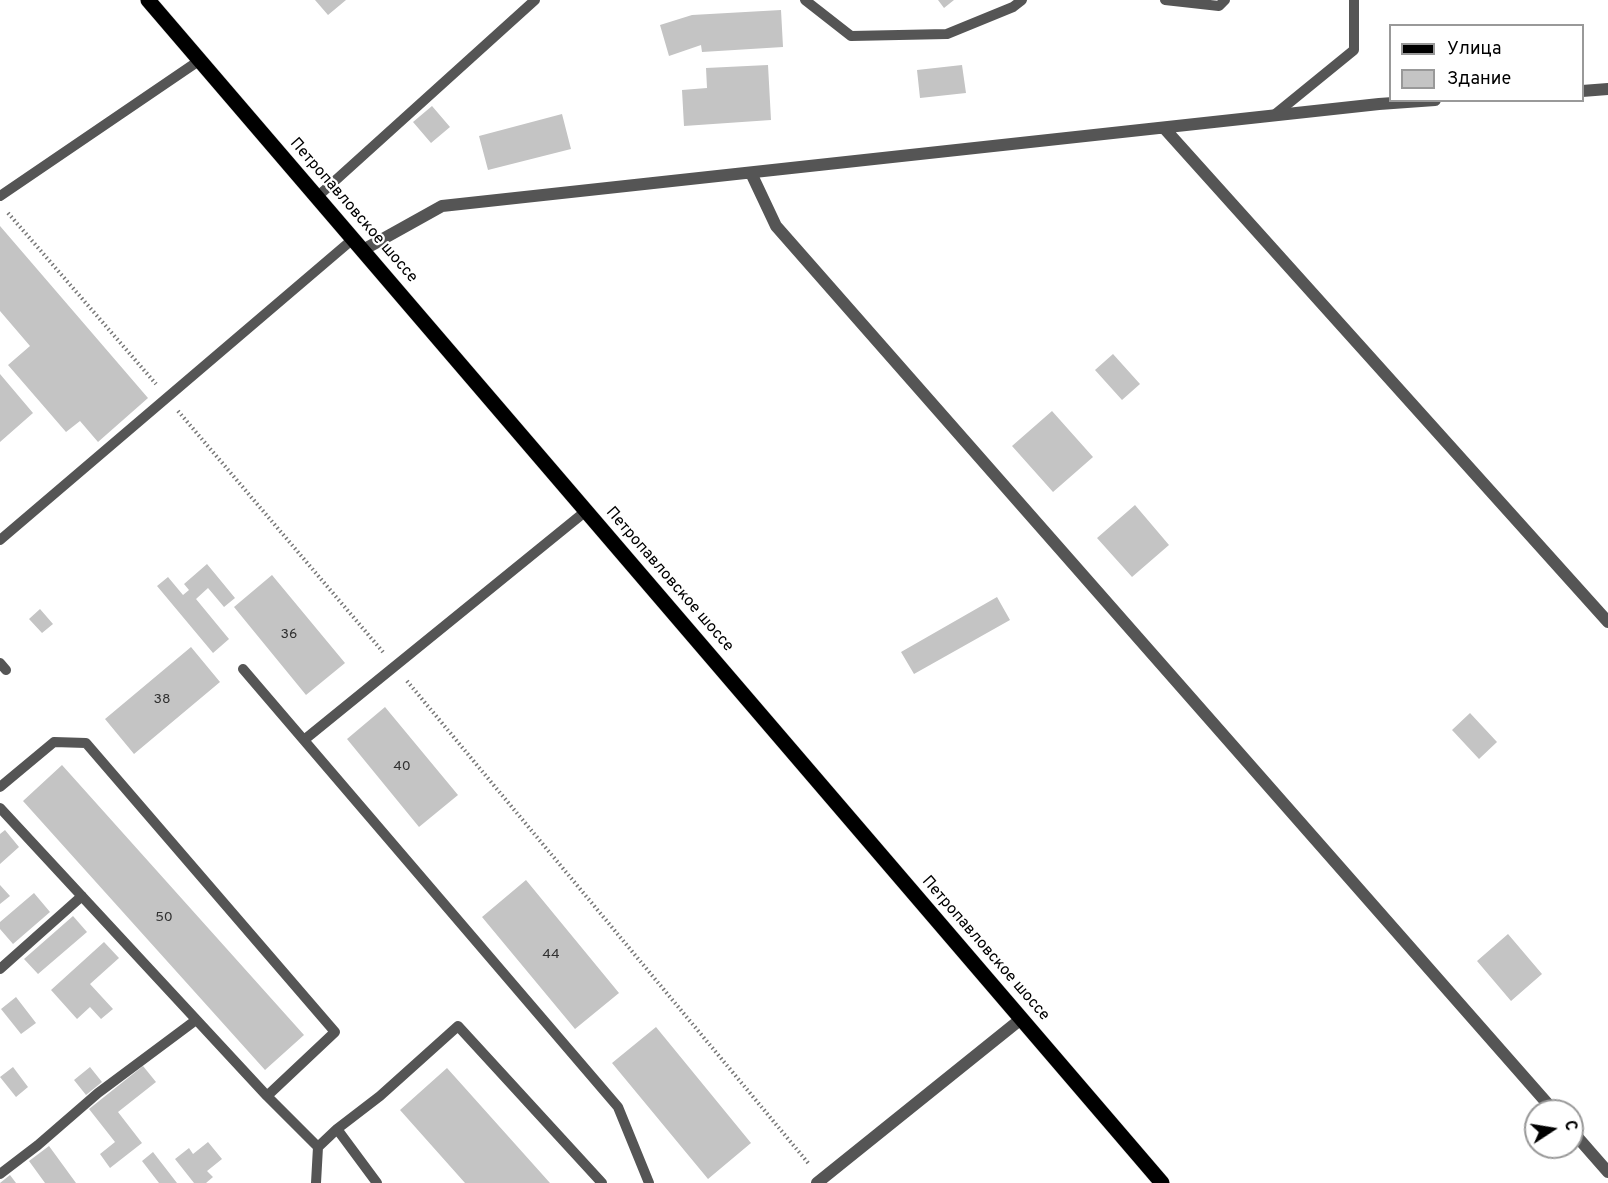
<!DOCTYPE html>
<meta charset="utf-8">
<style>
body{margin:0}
#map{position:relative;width:1608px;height:1183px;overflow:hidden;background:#fff;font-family:Overpass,sans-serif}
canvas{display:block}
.legend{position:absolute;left:1389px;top:24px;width:195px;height:78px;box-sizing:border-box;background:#fff;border:2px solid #999;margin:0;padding:8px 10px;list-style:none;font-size:18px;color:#000}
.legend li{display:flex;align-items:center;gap:12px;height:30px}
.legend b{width:30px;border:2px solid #999}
.north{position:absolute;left:1524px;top:1099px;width:60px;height:60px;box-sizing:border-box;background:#fff;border:2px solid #999;border-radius:50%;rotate:78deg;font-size:16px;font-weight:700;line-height:24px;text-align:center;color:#000}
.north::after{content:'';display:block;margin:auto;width:21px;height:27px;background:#000;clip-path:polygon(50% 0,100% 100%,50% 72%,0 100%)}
</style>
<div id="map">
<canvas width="1608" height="1183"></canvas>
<ul class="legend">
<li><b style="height:8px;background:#000"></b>Улица</li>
<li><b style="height:16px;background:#c4c4c4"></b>Здание</li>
</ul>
<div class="north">С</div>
</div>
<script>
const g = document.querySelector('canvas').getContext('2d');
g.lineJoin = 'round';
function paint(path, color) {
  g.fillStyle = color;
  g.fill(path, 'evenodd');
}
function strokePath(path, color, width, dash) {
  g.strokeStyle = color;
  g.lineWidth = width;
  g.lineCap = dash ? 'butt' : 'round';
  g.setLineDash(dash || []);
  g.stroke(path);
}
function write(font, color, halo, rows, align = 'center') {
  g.font = font + ' Overpass,sans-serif';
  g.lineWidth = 4.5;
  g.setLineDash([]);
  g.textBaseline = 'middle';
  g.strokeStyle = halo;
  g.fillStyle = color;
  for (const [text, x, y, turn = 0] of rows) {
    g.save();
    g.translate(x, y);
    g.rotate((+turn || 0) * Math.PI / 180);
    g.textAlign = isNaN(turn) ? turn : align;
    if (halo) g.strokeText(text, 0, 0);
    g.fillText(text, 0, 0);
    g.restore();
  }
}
paint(new Path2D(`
 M315,0H346L328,15Z
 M938,0H954L944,8Z
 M781,10L783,47L702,52L701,45L669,56L660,25L692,15Z
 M768,65L771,120L684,126L682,90L707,88L706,68Z
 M962,65L966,93L920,98L917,70Z
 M432,106L450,127L431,143L413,122Z
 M562,114L571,149L488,170L479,136Z
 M0,226L148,398L98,442L80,421L66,432L8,365L30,346L0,311Z
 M1113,354L1140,384L1122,400L1095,370Z
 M0,374L33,413L0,442Z
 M1052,411L1093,457L1053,492L1012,446Z
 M1135,505L1169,545L1132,577L1097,538Z
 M207,564L235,598L224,607L208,588L196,599L229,639L213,653L157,586L168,577L183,595L189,590L184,584Z
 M272,575L345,663L306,695L234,607Z
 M997,597L1010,620L914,674L901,652Z
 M40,609L53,624L42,633L29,619Z
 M191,647L220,682L134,754L105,719Z
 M385,707L458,795L419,827L347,739Z
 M1470,713L1497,742L1479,759L1452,730Z
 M62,765L304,1035L265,1070L23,801Z
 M5,830L19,847L0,864V834Z
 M526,880L619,993L575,1029L482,917Z
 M0,885L10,896L0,904Z
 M34,893L50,912L13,944L0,929V922Z
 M73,916L87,932L38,974L24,959Z
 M1508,934L1542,974L1511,1001L1477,961Z
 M104,942L119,958L90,984L113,1009L101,1019L90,1007L77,1019L51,990Z
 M16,997L36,1023L21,1034L1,1009Z
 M656,1027L751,1143L708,1179L612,1063Z
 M143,1066L156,1082L118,1112L142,1143L110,1168L100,1154L115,1142L89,1109Z
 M13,1067L28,1087L16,1097L0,1077Z
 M90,1067L102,1082L86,1095L74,1080Z
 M447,1068L550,1183H465L400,1110Z
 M208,1142L222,1159L207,1171L213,1177L206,1183H194L175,1159L189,1148L193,1154Z
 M49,1146L76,1183H45L29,1161Z
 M153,1152L177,1183H159L142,1161Z
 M10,1175L16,1183H0Z`), '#c4c4c4');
const primary = new Path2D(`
 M148,0L1162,1183`);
strokePath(primary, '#dbdbdb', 16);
strokePath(new Path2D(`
 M8,213L156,384
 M178,411L383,652
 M407,681L809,1164`), '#777', 4, [1.5, 3]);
strokePath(new Path2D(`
 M805,0L851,36L947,34L1013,7L1022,0
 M1165,0L1219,6L1225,0
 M1273,116L1354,50V0
 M0,196L200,60
 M317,197L535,0
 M0,540L353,239
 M0,663L6,670
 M243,669L618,1107L649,1183
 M304,740L586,511
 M0,787L54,742L86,743L335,1032L267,1096
 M0,808L267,1096L318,1147
 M0,969L82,896
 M0,1174L38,1145L98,1093L196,1020
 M316,1183L318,1147L337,1129
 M377,1183L337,1129L380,1096L458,1026L602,1183`), '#555', 10);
strokePath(new Path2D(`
 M1582,91L1608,89
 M1164,128L1608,622
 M751,173L776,226L1554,1111
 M363,250L442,206L1379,104L1435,100
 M1572,1131L1608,1172
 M817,1183L1021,1019`), '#555', 12);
strokePath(primary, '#000', 15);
write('14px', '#313131', null, [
 ["36",289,635],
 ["38",162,700],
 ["40",402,767],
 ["50",164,918],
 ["44",551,955]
]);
write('16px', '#000', '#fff', [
 ["Петропавловское шоссе",353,211,49],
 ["Петропавловское шоссе",669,580,49],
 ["Петропавловское шоссе",985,949,49]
]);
</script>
